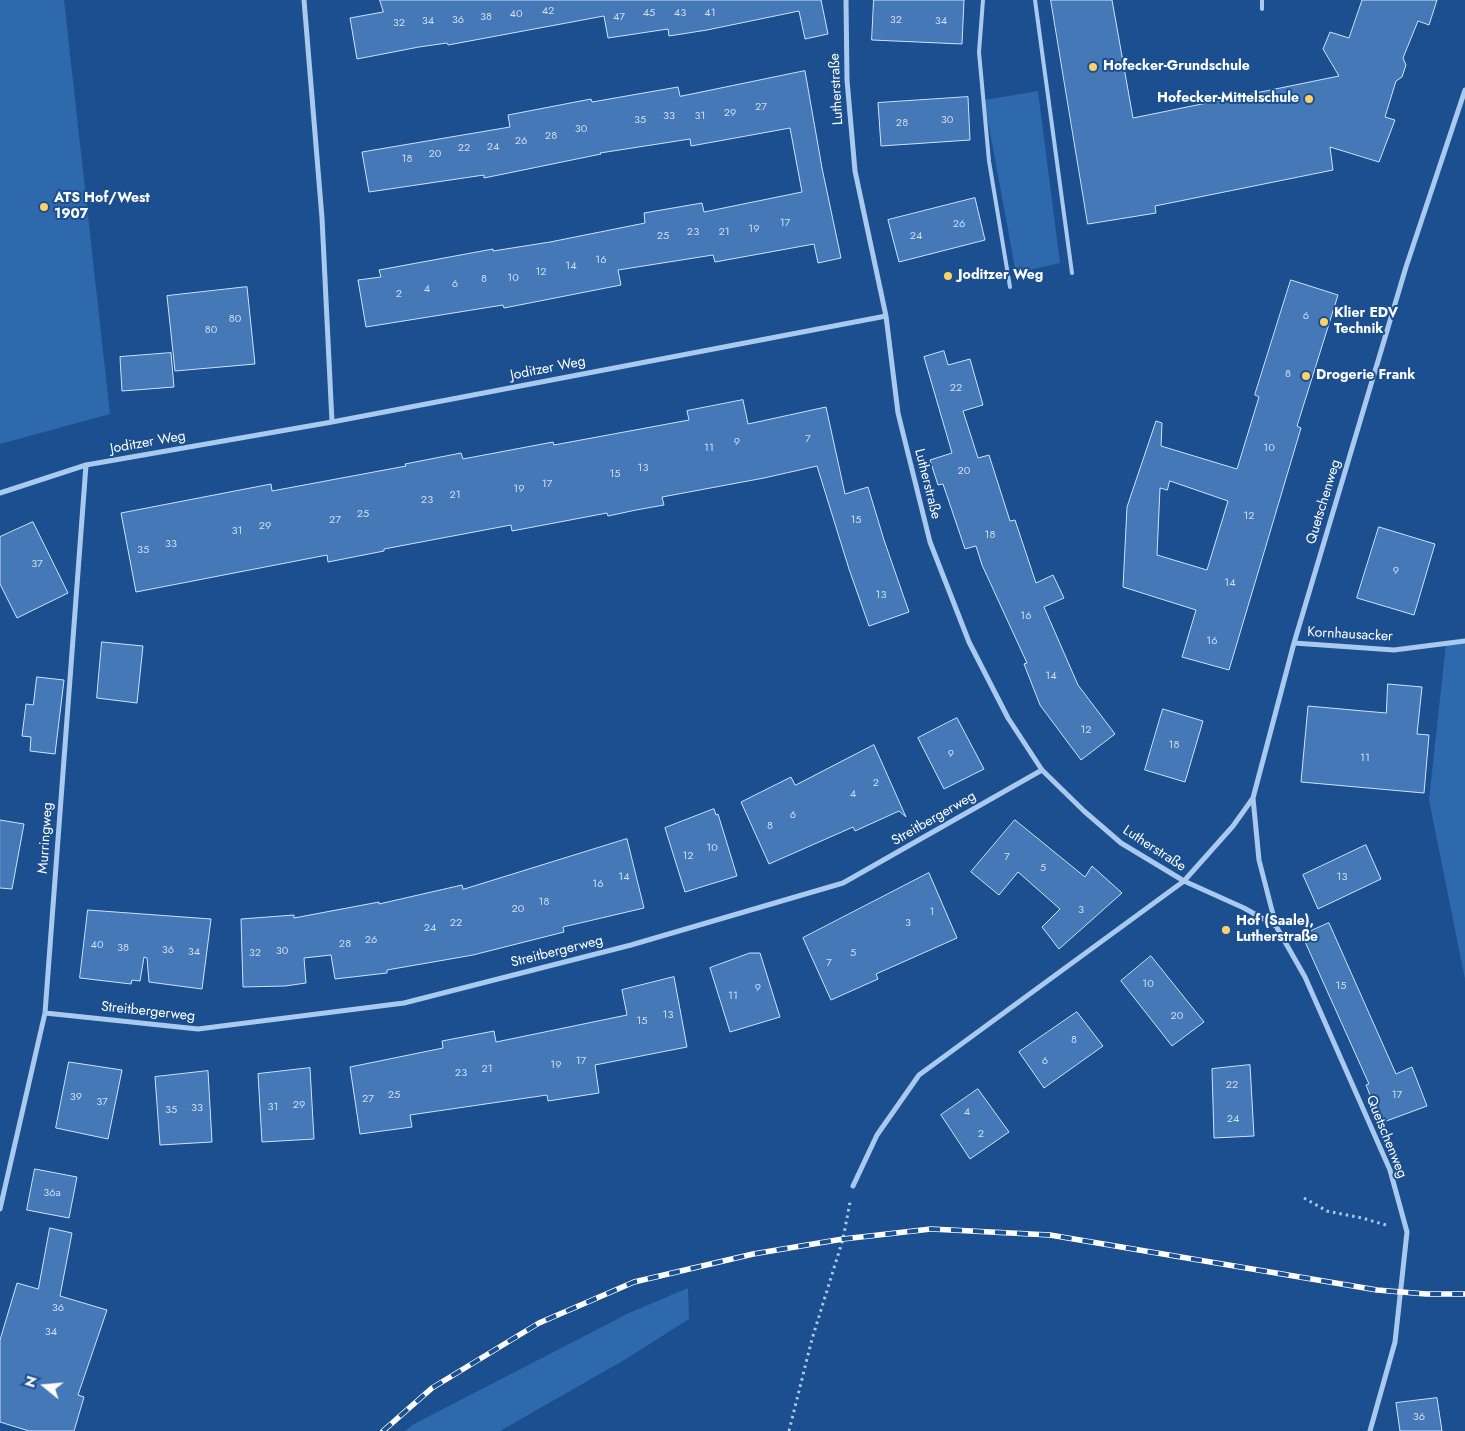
<!DOCTYPE html>
<meta charset="utf-8">
<style>
body{margin:0}
#map{position:relative;width:1465px;height:1431px;overflow:hidden;background:#1b4f8f;font-family:Jost,sans-serif}
canvas{display:block}
.north{position:absolute;left:20px;top:1361px;width:50px;height:50px;-webkit-text-stroke:4px #1b4f8f;paint-order:stroke;rotate:287deg;font-size:14px;font-weight:700;line-height:20px;text-align:center;color:#fff}
.north::after{content:'';display:block;margin:auto;width:18px;height:22px;background:#fff;clip-path:polygon(50% 0,100% 100%,50% 72%,0 100%)}
</style>
<div id="map">
<canvas width="1465" height="1431"></canvas>
<div class="north">N</div>
</div>
<script>
const g = document.querySelector('canvas').getContext('2d');
g.lineJoin = 'round';
function paint(path, color) {
  g.fillStyle = color;
  g.fill(path, 'evenodd');
}
function strokePath(path, color, width, dash) {
  g.strokeStyle = color;
  g.lineWidth = width;
  g.lineCap = dash ? 'butt' : 'round';
  g.setLineDash(dash || []);
  g.stroke(path);
}
function write(font, color, halo, rows, align = 'center') {
  g.font = font + ' Jost,sans-serif';
  g.lineWidth = 4;
  g.setLineDash([]);
  g.textBaseline = 'middle';
  g.strokeStyle = halo;
  g.fillStyle = color;
  for (const [text, x, y, turn = 0] of rows) {
    g.save();
    g.translate(x, y);
    g.rotate((+turn || 0) * Math.PI / 180);
    g.textAlign = isNaN(turn) ? turn : align;
    if (halo) g.strokeText(text, 0, 0);
    g.fillText(text, 0, 0);
    g.restore();
  }
}
paint(new Path2D(`
 M0,0H64L110,414L0,444Z
 M1038,91L1060,263L1016,273L984,100Z
 M1465,641V979L1429,800L1446,643Z
 M688,1288L689,1319L626,1359L500,1431H405L414,1424L629,1313Z`), '#2e69ad');
const building = new Path2D(`
 M380,0H821L828,34L805,39L799,11L707,30L669,36L668,29L608,38L604,16L448,45L447,43L419,47L357,59L350,18L383,12Z
 M874,0H964L962,44L872,40Z
 M1051,0H1112L1133,118L1339,76L1323,49L1330,32L1349,38L1362,0H1437L1429,25L1418,21L1403,58L1406,65L1402,77L1396,81L1385,117L1395,120L1379,162L1330,147L1333,170L1155,206L1156,213L1088,224Z
 M805,71L822,168L841,258L818,263L814,244L715,262L713,255L618,270L621,285L504,308L503,305L366,327L358,280L381,277L379,270L493,249V251L550,242L645,223L644,213L702,203L704,212L802,192L790,128L691,146L690,139L600,153L601,154L484,178V175L369,192L362,152L510,127L508,115L591,99L592,102L678,87L680,96Z
 M968,97L970,140L881,146L878,103Z
 M975,198L985,240L899,262L888,220Z
 M1291,280L1338,295L1297,426L1301,428L1229,670L1182,657L1196,610L1123,587L1127,507L1156,421L1162,423L1161,446L1237,469L1259,397L1255,395ZM1170,481L1228,501L1207,570L1157,555L1160,488L1167,490Z
 M247,287L255,364L175,371L167,296Z
 M944,351L948,365L970,359L983,405L963,411L978,458L989,455L1010,521L1015,520L1036,583L1053,575L1064,598L1044,607L1078,685L1115,734L1081,760L1040,705L1024,664L1027,663L982,565L976,546L965,549L943,484L938,485L930,460L952,453L924,357Z
 M171,353L174,387L122,391L120,357Z
 M743,400L748,424L826,407L845,494L868,487L884,540L909,612L869,626L849,569L817,466L764,478L662,497L664,505L636,510L608,516L607,513L512,531L511,525L384,549V551L328,562L327,555L136,592L121,513L271,484L272,491L406,466L405,464L461,453L463,459L553,442L554,445L689,420L687,411Z
 M33,522L68,593L17,618L0,584V537Z
 M1379,527L1435,544L1414,615L1357,598Z
 M102,642L143,646L137,703L97,698Z
 M37,677L64,680L55,754L30,751L31,737L22,736L26,704L33,705Z
 M1388,684L1422,687L1417,734L1429,735L1424,793L1301,782L1308,706L1386,713Z
 M1163,709L1203,721L1185,782L1145,770Z
 M957,718L984,769L944,789L918,738Z
 M874,745L906,817L899,811L855,831L853,827L769,864L741,802L791,777L795,785Z
 M714,809L716,815L718,814L737,876L685,892L665,828Z
 M0,820L24,824L12,889L0,888Z
 M1015,820L1085,877L1092,866L1122,893L1059,949L1042,927L1060,909L1018,872L999,895L971,872Z
 M627,839L644,908L563,927L564,932L473,955L387,970V973L335,979L331,955L304,958L306,983L285,986L243,987L241,919L294,915V918L379,902V904L462,885L463,889Z
 M1366,845L1381,879L1318,909L1303,875Z
 M929,873L957,938L876,974L878,979L831,1000L803,938Z
 M88,910L211,919L202,989L149,982L147,958L144,957L140,981L132,980L131,984L80,978Z
 M1329,923L1396,1074L1412,1067L1427,1106L1381,1123L1366,1085L1369,1084L1302,935Z
 M750,953H760L780,1017L730,1032L710,968Z
 M1151,956L1204,1022L1172,1046L1121,981Z
 M674,977L687,1047L595,1065L599,1093L548,1101L547,1095L410,1115L412,1127L360,1134L350,1067L443,1048L442,1041L494,1031L496,1042L627,1015L622,990Z
 M1077,1012L1103,1046L1044,1088L1019,1052Z
 M69,1062L122,1070L108,1139L56,1128Z
 M1250,1065L1254,1136L1214,1138L1212,1069Z
 M310,1068L314,1139L262,1142L258,1074Z
 M208,1071L212,1142L160,1145L155,1077Z
 M978,1089L1009,1132L970,1159L941,1115Z
 M35,1169L77,1177L69,1218L27,1210Z
 M50,1228L72,1233L60,1296L107,1310L78,1395L84,1397L74,1431H29L0,1422V1340L17,1283L38,1289Z
 M1437,1398L1442,1431H1400L1396,1403Z`);
paint(building, '#4478b7');
strokePath(building, '#cfe3fa', 1);
strokePath(new Path2D(`
 M1304,1198L1327,1211L1362,1218L1386,1225
 M789,1431L812,1339L843,1239L850,1202`), '#a9c9ee', 3, [2.5, 4]);
strokePath(new Path2D(`
 M983,0L979,52L989,161L1010,287
 M1035,0L1072,273
 M1262,0V9`), '#a9c9ee', 4);
strokePath(new Path2D(`
 M304,0L322,218L332,422
 M846,0L847,80L855,171L886,316L898,413L930,542L969,642L1008,718L1042,770L1084,811L1121,843L1184,881L1244,908L1276,926L1305,977L1390,1170L1407,1232L1395,1342L1370,1431
 M0,493L86,465L332,422L886,316
 M1294,643L1394,650L1465,641
 M1276,926L1259,860L1253,798L1294,643L1406,267L1465,90
 M45,1013L198,1029L404,1003L631,945L843,883L1042,770
 M853,1186L877,1135L919,1075L1184,881L1233,826L1253,798
 M0,1209L45,1013L86,465`), '#a9c9ee', 5);
const rail = new Path2D(`
 M383,1431L432,1388L539,1323L634,1282L753,1254L843,1239L931,1229L1050,1235L1377,1290L1426,1294H1465`);
strokePath(rail, '#fff', 5.5);
strokePath(rail, '#1b4f8f', 4, [11]);
for (const [x, y, r, color] of [
 [1093,67,5,"#ffd166"],
 [1309,99,5,"#ffd166"],
 [44,207,5,"#ffd166"],
 [948,276,5,"#ffd166"],
 [1324,322,5,"#ffd166"],
 [1306,376,5,"#ffd166"],
 [1226,930,5,"#ffd166"]
]) {
  const dot = new Path2D();
  dot.arc(x, y, r, 0, 2 * Math.PI);
  g.fillStyle = color;
  g.fill(dot);
  strokePath(dot, '#1b4f8f', 2);
}
write('11px', '#d0dded', null, [
 ["42",548,11],
 ["45",649,13],
 ["43",680,13],
 ["41",710,13],
 ["40",516,14],
 ["38",486,17],
 ["47",619,17],
 ["36",458,20],
 ["32",896,20],
 ["34",428,21],
 ["34",941,21],
 ["32",399,23],
 ["27",761,107],
 ["29",730,113],
 ["33",669,116],
 ["31",700,116],
 ["35",640,120],
 ["30",947,120],
 ["28",902,123],
 ["30",581,129],
 ["28",551,136],
 ["26",521,141],
 ["24",493,147],
 ["22",464,148],
 ["20",435,154],
 ["18",407,159],
 ["17",785,223],
 ["26",959,224],
 ["19",754,229],
 ["23",693,232],
 ["21",724,232],
 ["25",663,236],
 ["24",916,236],
 ["16",601,260],
 ["14",571,266],
 ["12",541,272],
 ["10",513,278],
 ["8",484,279],
 ["6",455,284],
 ["4",427,289],
 ["2",399,294],
 ["6",1306,316],
 ["80",235,319],
 ["80",211,330],
 ["8",1288,374],
 ["22",956,388],
 ["7",808,439],
 ["9",737,442],
 ["11",709,448],
 ["10",1269,448],
 ["13",643,468],
 ["20",964,471],
 ["15",615,474],
 ["17",547,484],
 ["19",519,489],
 ["21",455,495],
 ["23",427,500],
 ["25",363,514],
 ["12",1249,516],
 ["27",335,520],
 ["15",856,520],
 ["29",265,526],
 ["31",237,531],
 ["18",990,535],
 ["33",171,544],
 ["35",143,550],
 ["37",37,564],
 ["9",1396,571],
 ["14",1230,583],
 ["13",881,595],
 ["16",1026,616],
 ["16",1212,641],
 ["14",1051,676],
 ["12",1086,730],
 ["18",1174,745],
 ["9",951,754],
 ["11",1365,758],
 ["2",876,783],
 ["4",853,794],
 ["6",793,815],
 ["8",770,826],
 ["10",712,848],
 ["12",688,856],
 ["7",1007,857],
 ["5",1043,868],
 ["14",624,877],
 ["13",1342,877],
 ["16",598,884],
 ["18",544,902],
 ["20",518,909],
 ["3",1081,910],
 ["1",932,912],
 ["22",456,923],
 ["3",908,923],
 ["24",430,928],
 ["26",371,940],
 ["28",345,944],
 ["40",97,945],
 ["38",123,948],
 ["36",168,950],
 ["30",282,951],
 ["34",194,952],
 ["32",255,953],
 ["5",853,953],
 ["7",829,963],
 ["10",1148,984],
 ["15",1341,986],
 ["9",758,988],
 ["11",733,996],
 ["13",668,1015],
 ["20",1177,1016],
 ["15",642,1021],
 ["8",1074,1040],
 ["17",581,1061],
 ["6",1045,1061],
 ["19",556,1065],
 ["21",487,1069],
 ["23",461,1073],
 ["22",1232,1085],
 ["25",394,1095],
 ["17",1397,1095],
 ["39",76,1097],
 ["27",368,1099],
 ["37",102,1102],
 ["29",299,1105],
 ["31",273,1107],
 ["33",197,1108],
 ["35",171,1110],
 ["4",967,1112],
 ["24",1233,1119],
 ["2",981,1134],
 ["36a",52,1193],
 ["36",58,1308],
 ["34",51,1332],
 ["36",1419,1417]
]);
write('bold 14px', '#fff', '#1b4f8f', [
 ["Hofecker-Grundschule",1103,67],
 ["Hofecker-Mittelschule",1299,99,"right"],
 ["ATS Hof/West",54,199],
 ["1907",54,215],
 ["Joditzer Weg",958,276],
 ["Klier EDV",1334,314],
 ["Technik",1334,330],
 ["Drogerie Frank",1316,376],
 ["Hof (Saale),",1236,922],
 ["Lutherstraße",1236,938]
], 'left');
write('14px', '#fff', '#1b4f8f', [
 ["Lutherstraße",837,89,-93],
 ["Joditzer Weg",548,369,-11],
 ["Joditzer Weg",148,443,-10],
 ["Lutherstraße",927,484,76],
 ["Quetschenweg",1324,502,-73],
 ["Kornhausacker",1350,635,3],
 ["Streitbergerweg",934,819,-30],
 ["Murringweg",46,838,-86],
 ["Lutherstraße",1154,849,33],
 ["Streitbergerweg",557,952,-14],
 ["Streitbergerweg",148,1012,6],
 ["Quetschenweg",1386,1137,68]
]);
</script>
